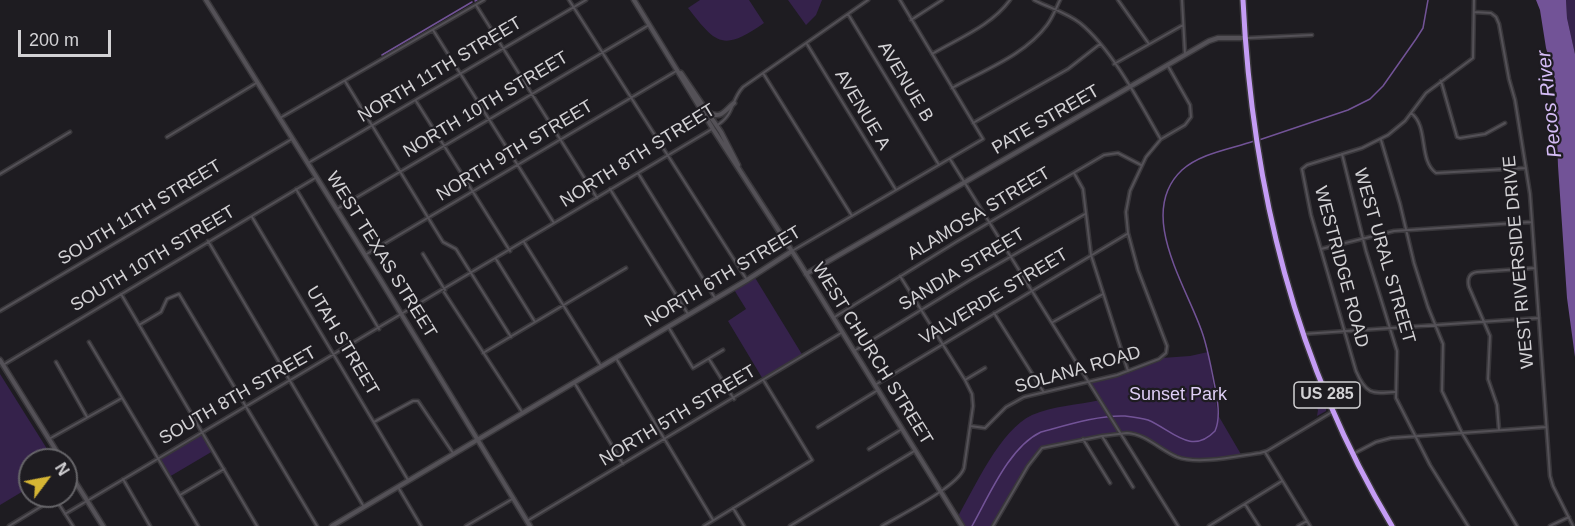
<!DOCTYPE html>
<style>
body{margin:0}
#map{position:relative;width:1575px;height:526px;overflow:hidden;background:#1e1c21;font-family:Arial,sans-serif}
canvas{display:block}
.north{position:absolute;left:18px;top:448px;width:60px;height:60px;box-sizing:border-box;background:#1e1c21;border:2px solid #666569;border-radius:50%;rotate:58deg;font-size:16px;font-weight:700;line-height:24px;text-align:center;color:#d3d2d5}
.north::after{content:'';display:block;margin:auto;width:21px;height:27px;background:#d5b534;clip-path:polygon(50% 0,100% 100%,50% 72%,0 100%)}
.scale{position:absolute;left:18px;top:30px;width:93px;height:27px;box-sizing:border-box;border:3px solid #d3d2d5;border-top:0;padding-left:8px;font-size:18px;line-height:21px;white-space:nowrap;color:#d3d2d5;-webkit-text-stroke:4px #1e1c21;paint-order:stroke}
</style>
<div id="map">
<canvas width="1575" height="526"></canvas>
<div class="north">N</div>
<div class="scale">200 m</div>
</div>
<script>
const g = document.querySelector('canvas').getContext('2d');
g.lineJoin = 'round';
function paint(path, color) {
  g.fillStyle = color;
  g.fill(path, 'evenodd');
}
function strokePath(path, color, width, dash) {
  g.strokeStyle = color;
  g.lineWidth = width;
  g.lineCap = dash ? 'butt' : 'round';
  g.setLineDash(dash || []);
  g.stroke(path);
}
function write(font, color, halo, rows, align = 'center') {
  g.font = font + ' Arial,sans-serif';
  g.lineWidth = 4.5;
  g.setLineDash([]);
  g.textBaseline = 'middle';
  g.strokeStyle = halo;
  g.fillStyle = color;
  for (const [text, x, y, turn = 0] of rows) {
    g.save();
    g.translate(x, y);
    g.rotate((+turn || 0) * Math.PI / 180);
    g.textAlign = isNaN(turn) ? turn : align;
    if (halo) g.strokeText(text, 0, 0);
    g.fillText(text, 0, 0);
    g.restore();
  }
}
paint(new Path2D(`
 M700,0H749L764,23C723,52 716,44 688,8Z
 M788,0H822L816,15L806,25Z
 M1566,0H1575V54L1567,18Z
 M754,276L803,356L764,381L728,321L746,309L733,288Z
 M1208,352L1218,415L1242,456L1195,460L1179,458L1138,435L1121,433L1042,448L1033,458L993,526H962L957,518C975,487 1000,430 1032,415C1053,406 1078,405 1100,400L1089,381L1117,375L1162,358L1190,356Z
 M0,374L54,460H30V487L0,505Z
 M1315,387L1318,389L1326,408V411L1317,416L1318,410L1309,392V390Z
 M202,433L213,451L169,477L158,458Z`), '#35224b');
paint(new Path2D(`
 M1536,0H1566L1567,18L1575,54V357L1567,298L1558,166L1555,80L1546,48L1540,10Z`), '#725397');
strokePath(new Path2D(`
 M475,1L477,0
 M382,55L472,2
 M1259,140L1348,110L1370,99L1383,86L1416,39L1423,28L1428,0
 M972,526C989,496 1009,447 1041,432C1067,425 1098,415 1125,416C1133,417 1141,418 1148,420C1172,430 1191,456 1215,431C1222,415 1216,393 1213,377C1210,362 1207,346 1202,332C1186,285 1136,213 1182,170C1201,153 1231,149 1254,141`), '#725397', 1.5);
const street = new Path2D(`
 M569,0L747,280
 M1034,0C1050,8 1067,13 1080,23C1112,49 1140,103 1160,138
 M1118,0L1149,44
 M1182,0L1185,54
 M476,5L597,198
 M1474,12L1491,13L1496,17L1499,24L1509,79L1515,100L1530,194L1550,476L1553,486L1573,526
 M848,14L939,165
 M911,20L942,0
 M433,30L554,223
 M1248,38L1312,35
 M807,44L896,190
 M932,54C959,38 991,26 1010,0
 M1114,64L1183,25
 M763,73L852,216
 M345,81L435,229L443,242L456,249L511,337
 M1441,81L1457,137L1460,138L1485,134L1505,123
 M952,88C984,70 1025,55 1047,25C1053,17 1056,8 1060,0
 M416,101L510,251
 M1411,113C1429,126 1418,160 1436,173L1526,168
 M280,118L484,0
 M973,123L1068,69L1100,44
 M716,126C735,115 730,101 743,87L868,0
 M167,137L258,82
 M1381,140L1400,204L1414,263L1428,307L1443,344L1442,391L1462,433L1517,526
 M1342,154L1366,251L1397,351L1396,398L1430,465L1468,526
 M950,159L1178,526
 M308,163L586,0
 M638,173L715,298
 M1074,173L1083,189L1091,255L1128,371
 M0,174L70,132
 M296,189L379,329
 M610,189L688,314
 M337,209L649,25
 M252,217L408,480
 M208,241L364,507
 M524,242L601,366
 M1321,249L1394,231L1531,222
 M792,251L983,139L900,0
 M423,254L445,290
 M365,255L678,70
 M496,259L535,322
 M444,292L522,412
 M121,294L257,526
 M0,311L292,139
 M994,313L1043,391
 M833,318L956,242L1104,155L1118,153L1141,165
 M1053,322L1103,294
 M139,325L161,312L167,299L179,294L317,526
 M669,328L693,368L723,350
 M1303,334L1539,318
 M89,342L198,526
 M854,351L970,280L1085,214
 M483,353L626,268
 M616,358L713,520
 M709,359L734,399
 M56,362L87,417
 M3,365L317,177
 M965,380L985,368
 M574,382L623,464
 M875,385L1127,234
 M1395,392C1371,394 1366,394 1356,371L1311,215L1302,169L1307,165L1362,148L1388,135L1405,121L1426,93L1473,58L1474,0
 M374,422L413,401H418L453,453
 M970,426L985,428L1006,407L1024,397L1117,375L1159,359L1166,353L1167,346L1138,270L1128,233L1126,212L1130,191L1146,157L1161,139L1185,125L1191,117L1190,105L1168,66
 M818,427L878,390
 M1499,430L1497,405L1488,379L1490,336L1469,287C1467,279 1469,273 1477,272L1535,268
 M1102,436L1133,487
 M49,439L122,398
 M1083,439L1110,483
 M869,449L902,429
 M1265,452L1310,526
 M1353,454L1376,442L1391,438L1546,427
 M123,479L150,526
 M398,487L421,526
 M180,495L224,469
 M1245,504L1259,526
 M733,508L744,526
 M65,514L712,129
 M527,521L841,333
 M9,526L55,498L73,526
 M466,526L514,498
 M704,526L812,460L764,381
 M790,526L916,450
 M882,526C900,515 958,487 964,468L973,406L972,394L965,380L900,276
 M993,526L1028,466L1042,448L1102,436L1127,433C1146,434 1160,450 1177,457C1198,465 1238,456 1260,453L1267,451L1332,412
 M1209,526L1282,481
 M1298,526L1307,521
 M1550,526L1569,517`);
const secondary = new Path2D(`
 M206,0L380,279L530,526
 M634,0L713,129L799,262L962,526
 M681,73L721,132L738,165
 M708,112C721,120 724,111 734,103
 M806,274L1209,41L1218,38H1245
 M0,360L62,460
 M66,467L103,526
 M332,526L747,280L792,251`);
const highway = new Path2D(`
 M1243,0C1252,188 1295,364 1392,526`);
strokePath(street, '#39373b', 5);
strokePath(secondary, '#39373b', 7);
strokePath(highway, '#39373b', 8);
strokePath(street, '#545157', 2);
strokePath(secondary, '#545157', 4);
strokePath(highway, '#c49cf4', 5);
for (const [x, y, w] of [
 [1327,395,66]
]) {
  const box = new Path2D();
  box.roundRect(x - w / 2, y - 13, w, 26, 4.5);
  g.fillStyle = '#1e1c21';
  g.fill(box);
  strokePath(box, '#d3d2d5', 1.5);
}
write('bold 16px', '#d3d2d5', null, [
 ["US 285",1327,395]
]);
write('18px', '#d3d2d5', '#1e1c21', [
 ["NORTH 11TH STREET",440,70,-31],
 ["AVENUE B",905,82,59],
 ["NORTH 10TH STREET",486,105,-31],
 ["AVENUE A",862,110,59],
 ["PATE STREET",1046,120,-30],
 ["NORTH 9TH STREET",515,151,-31],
 ["NORTH 8TH STREET",638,156,-32],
 ["SOUTH 11TH STREET",140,213,-31],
 ["ALAMOSA STREET",979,214,-31],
 ["WEST TEXAS STREET",381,255,58],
 ["WEST URAL STREET",1384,256,74],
 ["SOUTH 10TH STREET",153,259,-31],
 ["WEST RIVERSIDE DRIVE",1519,262,-95],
 ["WESTRIDGE ROAD",1341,267,75],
 ["SANDIA STREET",962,270,-31],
 ["NORTH 6TH STREET",723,277,-31],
 ["VALVERDE STREET",994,297,-31],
 ["UTAH STREET",342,341,59],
 ["WEST CHURCH STREET",872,354,58],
 ["SOLANA ROAD",1078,370,-16],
 ["SOUTH 8TH STREET",238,396,-30],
 ["NORTH 5TH STREET",678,416,-31]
]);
write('18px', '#dfcff6', '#1e1c21', [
 ["Sunset Park",1178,395]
]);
write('italic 20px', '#d5bcf6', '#1e1c21', [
 ["Pecos River",1550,104,-96]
]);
</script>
